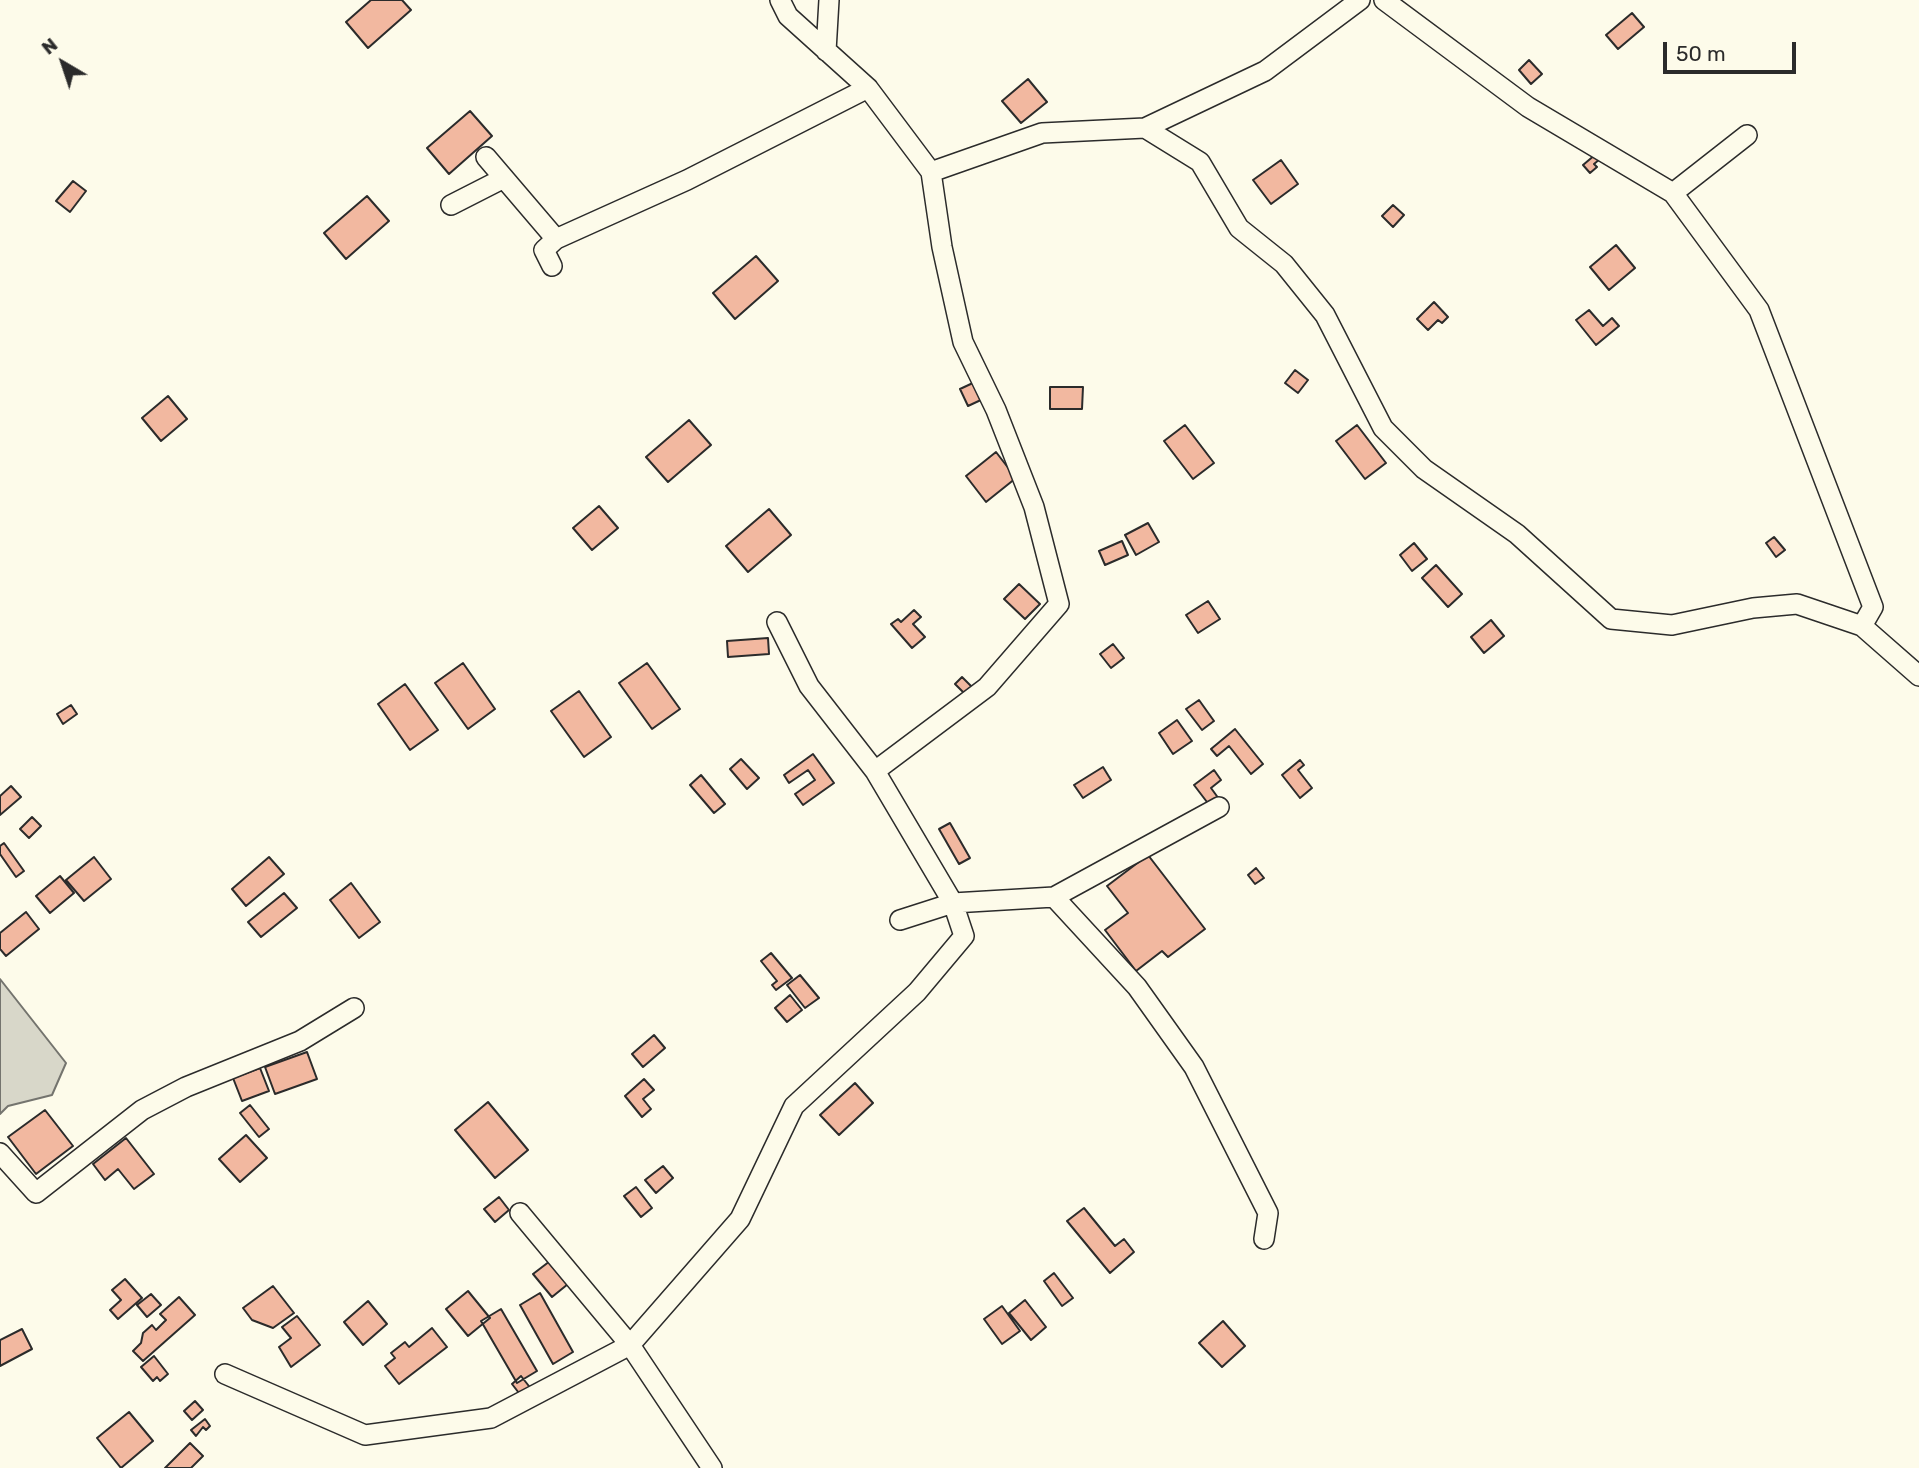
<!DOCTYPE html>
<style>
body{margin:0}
#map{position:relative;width:1919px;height:1468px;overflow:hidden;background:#fdfbea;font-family:Rubik,sans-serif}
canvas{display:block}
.north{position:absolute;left:28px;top:28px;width:70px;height:70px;-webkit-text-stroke:5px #fdfbea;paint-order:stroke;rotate:321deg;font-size:19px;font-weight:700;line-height:28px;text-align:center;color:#2b2b2b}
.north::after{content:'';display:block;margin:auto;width:24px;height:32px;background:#2b2b2b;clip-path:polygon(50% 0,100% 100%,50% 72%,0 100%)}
.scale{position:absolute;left:1663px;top:42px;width:133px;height:32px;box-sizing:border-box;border:4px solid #2b2b2b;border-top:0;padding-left:9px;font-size:21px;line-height:24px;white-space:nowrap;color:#2b2b2b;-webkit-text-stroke:5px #fdfbea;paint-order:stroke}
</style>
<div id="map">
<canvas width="1919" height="1468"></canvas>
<div class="north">N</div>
<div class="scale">50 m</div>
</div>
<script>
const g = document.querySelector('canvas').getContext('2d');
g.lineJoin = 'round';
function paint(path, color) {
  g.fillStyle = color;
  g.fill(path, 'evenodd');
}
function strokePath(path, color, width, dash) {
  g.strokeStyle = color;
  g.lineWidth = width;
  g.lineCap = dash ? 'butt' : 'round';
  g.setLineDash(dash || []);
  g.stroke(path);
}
const water = new Path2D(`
 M0,979L66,1063L52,1095L8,1106L0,1114Z`);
paint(water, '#d8d7c9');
strokePath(water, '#74746e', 2);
const building = new Path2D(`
 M371,0H402L411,10L368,48L346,22Z
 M1632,13L1644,27L1618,49L1606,35Z
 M1529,60L1542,74L1531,84L1519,70Z
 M1028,79L1047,102L1021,123L1002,101Z
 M470,111L492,136L449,174L427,148Z
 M1596,154L1600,159L1594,164L1597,167L1590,173L1583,165Z
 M1281,160L1298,184L1271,204L1253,180Z
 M73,181L86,191L70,212L56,201Z
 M367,196L389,221L346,259L324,233Z
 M1393,205L1404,215L1393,227L1382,216Z
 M1616,245L1635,268L1609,290L1590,267Z
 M756,256L778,281L735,319L713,293Z
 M1434,302L1448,317L1442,323L1438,320L1428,330L1417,319Z
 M1589,310L1603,326L1612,318L1619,326L1596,345L1576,320Z
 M1295,370L1308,380L1298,393L1285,383Z
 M975,382L983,399L968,406L960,389Z
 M1050,387H1083L1082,409H1050Z
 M168,396L187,419L161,441L142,418Z
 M689,420L711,445L668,482L646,457Z
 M1185,425L1214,463L1193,479L1164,441Z
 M1357,425L1386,463L1365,479L1336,441Z
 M996,452L1016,478L986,502L966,476Z
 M599,506L618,528L592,550L573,528Z
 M769,509L791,535L748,572L726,546Z
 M1148,523L1159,542L1136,555L1125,535Z
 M1774,537L1785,550L1776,557L1766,543Z
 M1122,541L1128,555L1105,565L1099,551Z
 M1414,543L1427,559L1412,571L1400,555Z
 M1436,565L1462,594L1448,607L1422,578Z
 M1019,584L1040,604L1025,619L1004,599Z
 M1208,601L1220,619L1198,633L1186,615Z
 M914,610L921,617L913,624L925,637L912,648L891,624L898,619L901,622Z
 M1491,620L1504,636L1484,653L1471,637Z
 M768,638L769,654L728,657L727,641Z
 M1113,644L1124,658L1111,668L1100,654Z
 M463,663L495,709L468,729L435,683Z
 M647,663L680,709L652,729L619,683Z
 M962,677L973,688L966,695L955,684Z
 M405,684L438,730L410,750L378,704Z
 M579,691L611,737L584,757L551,711Z
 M1199,700L1214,721L1202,730L1186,709Z
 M71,705L77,714L63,724L57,714Z
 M1177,720L1192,741L1173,754L1159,733Z
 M1235,729L1263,764L1251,774L1229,746L1217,756L1211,749Z
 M813,754L834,783L803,805L795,794L815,780L808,770L789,783L784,775Z
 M741,759L759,778L747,789L730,769Z
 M1300,760L1304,765L1298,770L1312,788L1300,798L1282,775Z
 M1103,767L1111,780L1083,798L1074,785Z
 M1214,770L1221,780L1211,788L1219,799L1210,806L1194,785Z
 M701,775L725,804L714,813L690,785Z
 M11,786L21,797L0,815V796Z
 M32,817L41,826L29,838L20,829Z
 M950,823L970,858L959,864L939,829Z
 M4,843L24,871L16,877L0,854V846Z
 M1148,855L1205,929L1168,957L1162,951L1136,971L1105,930L1128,913L1107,886Z
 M94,857L111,879L84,901L66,880Z
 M269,857L284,874L246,906L232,889Z
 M1256,868L1264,878L1255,884L1248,875Z
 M60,876L74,893L50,913L36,896Z
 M351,883L380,922L359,938L330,900Z
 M284,893L297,908L261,937L248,922Z
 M26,912L39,929L6,956L0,949V933Z
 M771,953L792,978L776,990L772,985L777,981L761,961Z
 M800,975L819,998L805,1008L787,985Z
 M790,995L802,1010L787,1022L775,1008Z
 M654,1035L665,1048L643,1067L632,1054Z
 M307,1052L317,1079L275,1094L265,1067Z
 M260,1068L269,1091L242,1101L233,1078Z
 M644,1079L654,1090L643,1099L651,1109L642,1117L625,1096Z
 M855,1083L873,1103L839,1135L820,1115Z
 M488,1102L528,1150L495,1178L455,1130Z
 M250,1105L269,1129L259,1137L240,1113Z
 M45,1110L73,1146L36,1174L8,1137Z
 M246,1135L267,1158L240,1182L219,1159Z
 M126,1138L154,1174L134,1189L118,1169L105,1180L93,1164Z
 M663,1166L673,1178L656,1193L645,1180Z
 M636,1187L652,1208L641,1217L624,1196Z
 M499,1197L509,1210L495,1222L484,1209Z
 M1084,1208L1115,1246L1124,1239L1134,1252L1110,1273L1067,1221Z
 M550,1261L568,1284L552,1297L533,1274Z
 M1054,1273L1073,1298L1062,1306L1044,1281Z
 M125,1279L142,1298L118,1319L110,1310L121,1300L112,1290Z
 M273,1286L294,1313L273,1328L252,1320L243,1308Z
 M468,1291L490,1318L468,1336L446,1309Z
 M540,1293L573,1352L553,1364L520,1305Z
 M151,1294L161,1305L147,1317L137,1305Z
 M179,1297L195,1315L143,1361L133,1351L141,1343L143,1333L152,1325L156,1330L166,1320L160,1314Z
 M1025,1300L1046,1327L1031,1340L1009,1313Z
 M368,1301L387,1324L363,1345L344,1322Z
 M1002,1306L1020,1331L1002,1344L984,1319Z
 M501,1309L537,1371L517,1383L481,1321Z
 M297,1316L320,1345L291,1367L279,1347L291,1338L282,1327Z
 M1223,1321L1245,1346L1222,1367L1199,1343Z
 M432,1328L447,1347L399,1384L385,1366L395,1358L391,1353L405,1342L409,1347Z
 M22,1329L32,1349L0,1366V1340Z
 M154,1356L168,1374L160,1381L157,1377L153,1381L141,1367Z
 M521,1376L532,1390L522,1397L512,1384Z
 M195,1401L203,1410L192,1420L184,1411Z
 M129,1412L153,1441L121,1468L97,1438Z
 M205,1419L210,1426L206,1430L203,1427L196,1436L191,1430Z
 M190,1443L203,1456L191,1468H165Z`);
paint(building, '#f2b8a0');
strokePath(building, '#2b2b2b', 2);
const minor = new Path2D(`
 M780,0L788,16L868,88L931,172L942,247L963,342L996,410L1034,507L1059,604L987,687L875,771
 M1384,0L1528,107L1673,193L1759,310L1873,607L1862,626
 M826,51L829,0
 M1145,128L1200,162L1239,228L1284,264L1325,315L1383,428L1424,469L1517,534L1611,619L1672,625L1753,608L1797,604L1862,626L1919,676
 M486,157L556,239L687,180L868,88
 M931,172L1042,133L1145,128L1265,71L1360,0
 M1673,193L1747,135
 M451,205L504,178
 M552,266L544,250L556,239
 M1219,807L1054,897L1137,987L1194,1067L1268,1213L1264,1239
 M900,920L953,903L1054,897
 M0,1153L36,1193L142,1110L186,1087L300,1041L354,1008
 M520,1213L630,1345L740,1219L794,1106L917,992L964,936L953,903L875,771L809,686L777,622
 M225,1374L365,1435L491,1418L630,1345L712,1468`);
strokePath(minor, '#2b2b2b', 22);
strokePath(minor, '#fdfbea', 19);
</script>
